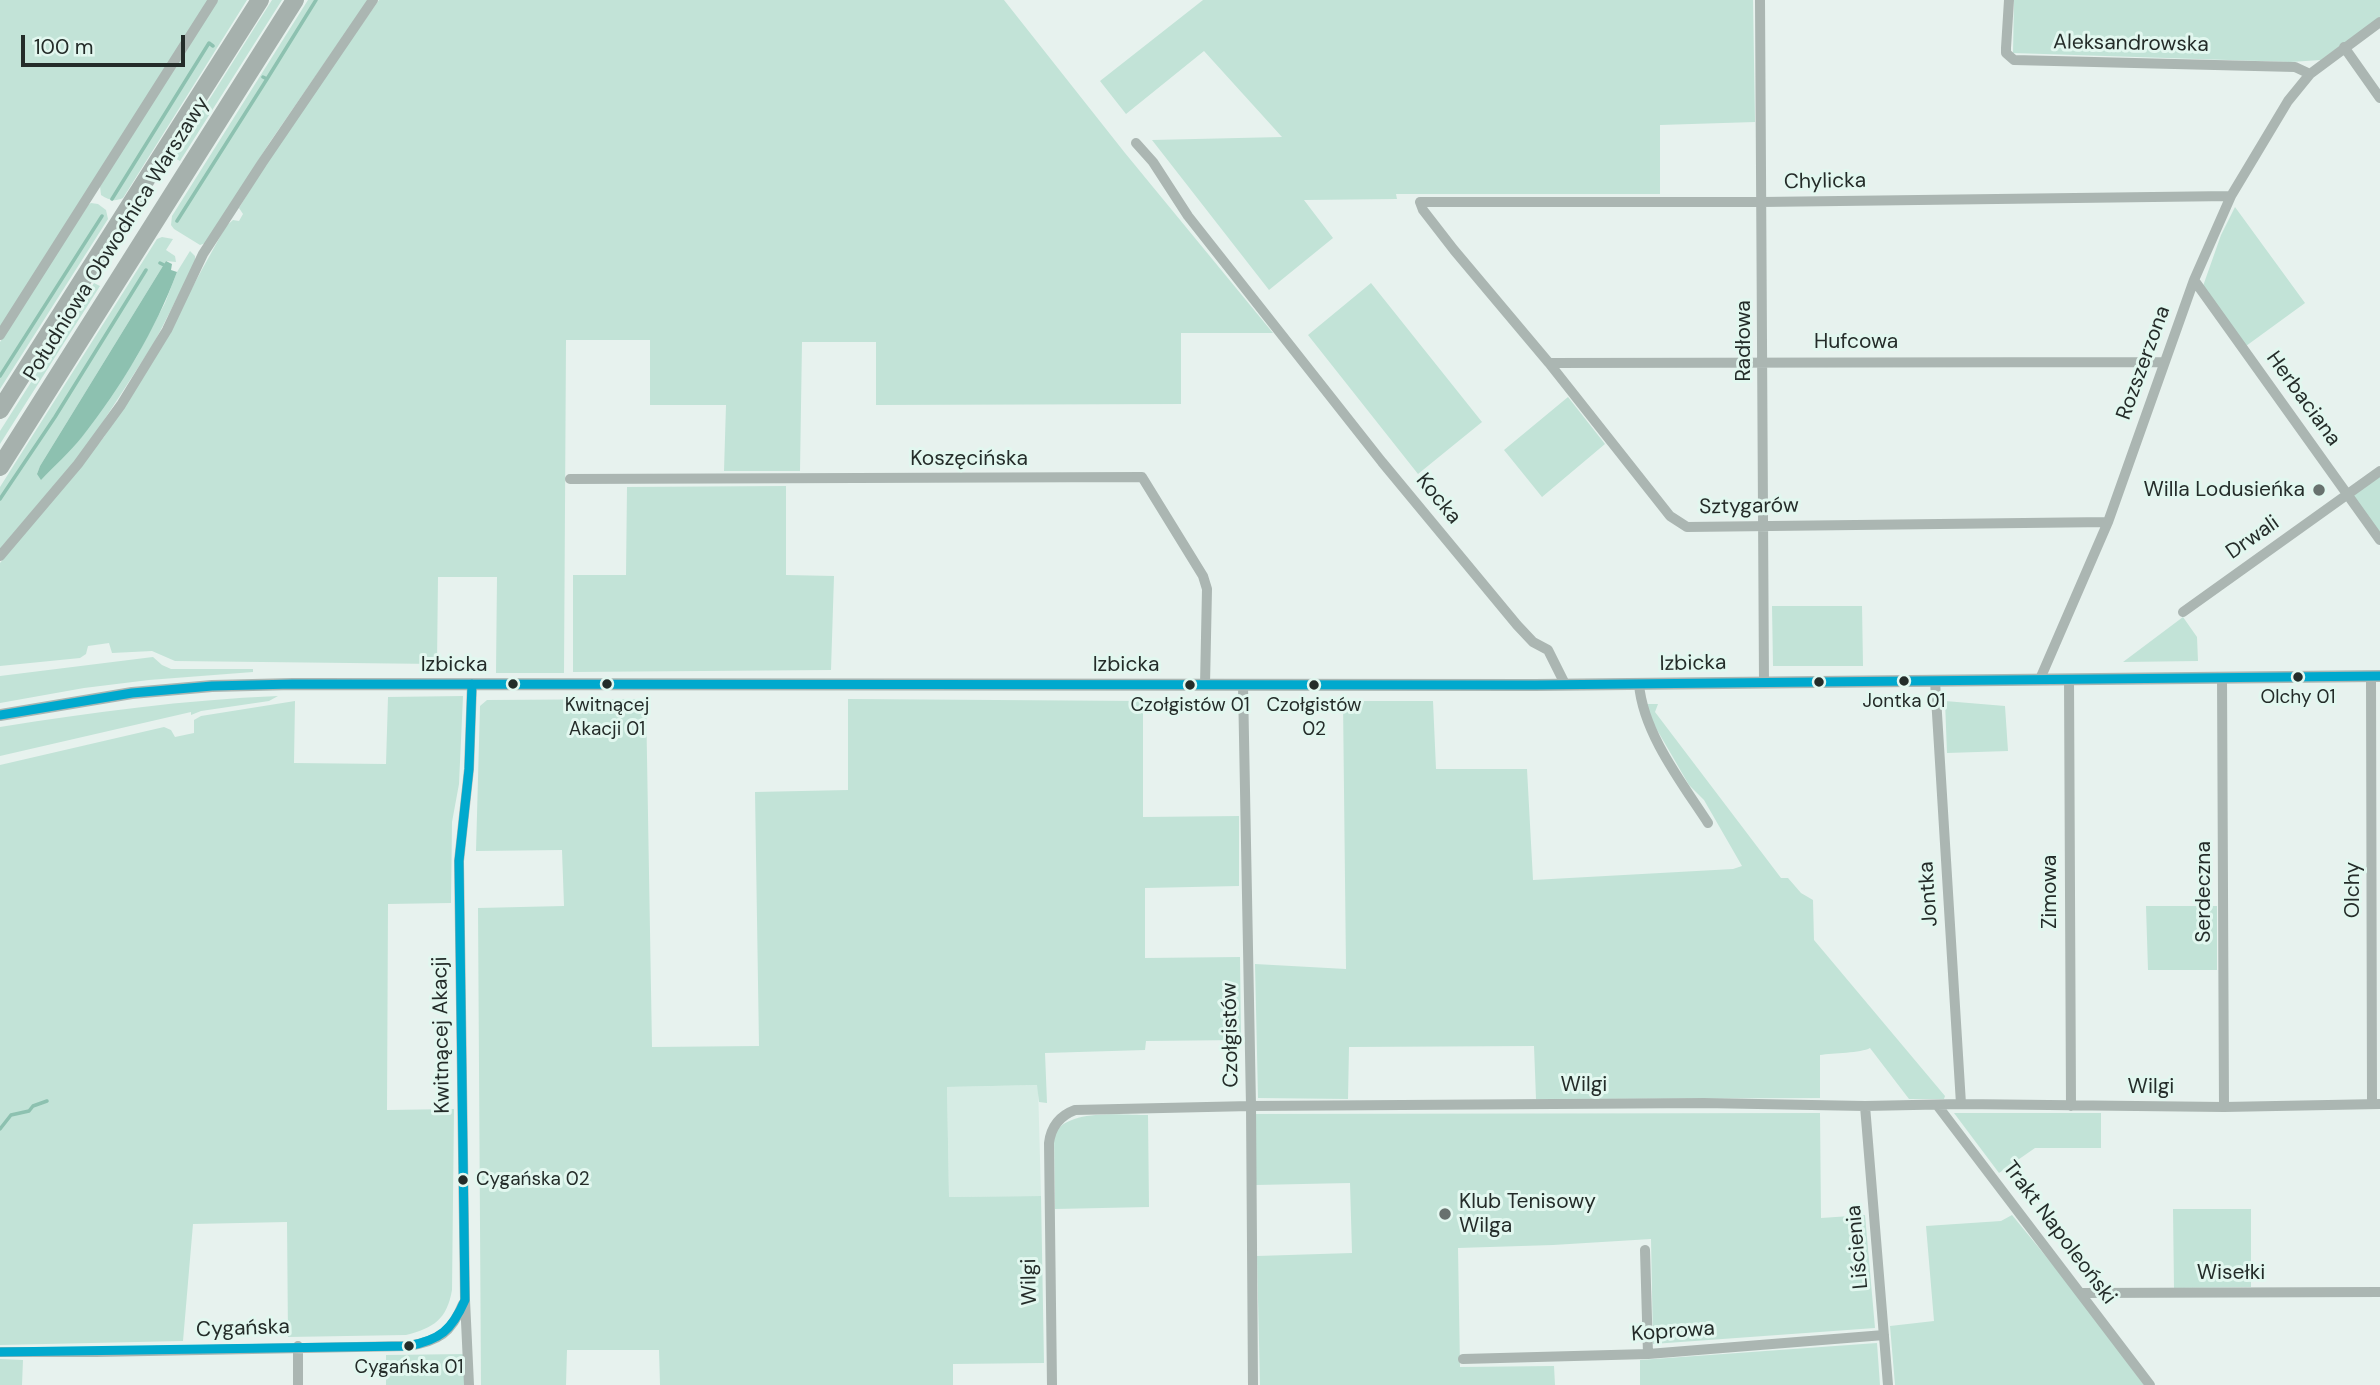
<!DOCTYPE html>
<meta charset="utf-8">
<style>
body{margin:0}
#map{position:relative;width:2380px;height:1385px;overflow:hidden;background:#e7f2ee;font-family:"DM Sans",sans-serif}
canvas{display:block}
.scale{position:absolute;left:21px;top:35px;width:164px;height:32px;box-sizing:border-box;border:4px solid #242c29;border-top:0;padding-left:9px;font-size:21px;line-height:24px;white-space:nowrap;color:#242c29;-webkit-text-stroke:5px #e2f7ef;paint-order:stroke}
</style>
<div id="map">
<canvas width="2380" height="1385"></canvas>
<div class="scale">100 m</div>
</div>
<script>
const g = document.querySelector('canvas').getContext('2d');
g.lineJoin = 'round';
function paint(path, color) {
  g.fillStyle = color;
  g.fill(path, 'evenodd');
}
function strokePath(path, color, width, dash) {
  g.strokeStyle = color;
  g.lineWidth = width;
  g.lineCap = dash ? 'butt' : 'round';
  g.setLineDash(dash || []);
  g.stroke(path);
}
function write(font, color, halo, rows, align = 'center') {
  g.font = font + ' "DM Sans",sans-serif';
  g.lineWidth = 6;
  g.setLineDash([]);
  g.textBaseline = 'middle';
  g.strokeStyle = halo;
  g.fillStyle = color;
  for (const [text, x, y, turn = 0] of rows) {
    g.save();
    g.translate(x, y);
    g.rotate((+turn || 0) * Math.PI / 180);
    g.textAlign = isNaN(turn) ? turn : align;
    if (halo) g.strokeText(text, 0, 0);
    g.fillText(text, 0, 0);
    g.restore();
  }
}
paint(new Path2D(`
 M1038,1085L1041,1196L949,1197L947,1087Z`), '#d6ece4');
paint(new Path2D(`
 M0,0H208L0,327Z
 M218,0H247L123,198C114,202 109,200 101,195L100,186Z
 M272,0H282L180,161L173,157Z
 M308,0H368L270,142L206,243L200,245L174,229L171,225L172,216Z
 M379,0H1004L1125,153L1273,333H1181V404L876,405V342H802L800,471H724L726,405H650V340H566L564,673H496L497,577H438L437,664L175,661L152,651L112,653L109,643L88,646L86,654L80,658L0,666V563L104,437L146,371L226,226L233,220L239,221L243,214L239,208L281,139Z
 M1203,0H1753L1755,122L1660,125V194H1396L1397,199L1304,200L1333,238L1269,290L1152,140L1282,137L1204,51L1126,114L1100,81Z
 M2014,0H2380V17L2321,60L2290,62L2013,53Z
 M91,203L98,204L106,210L108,219L0,389V342L88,205Z
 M2235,207L2305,303L2246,346L2203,286L2221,235Z
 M162,237L173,239L166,250L175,256L176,262L166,261L40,466L37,474L81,438L136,358L165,303L177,272L190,251L195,256V263L154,343L86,448L0,549V487L157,239Z
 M94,283L100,286L0,444V431Z
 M1371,283L1482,422L1418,474L1308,335Z
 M1568,397L1605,444L1542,497L1504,450Z
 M2380,475V535L2352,497Z
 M786,486V575L834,576L831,670L573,672V575H626L627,487Z
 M1772,606H1862L1863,666H1773Z
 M2183,617L2197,637L2198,661L2123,662Z
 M153,657L162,665L171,669H253V672L149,680L84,688L0,703V676Z
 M278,696L269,701L201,711L191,715V712L0,756V727C93,712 184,700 278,696Z
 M463,696L459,784L452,822L451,903L388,904L387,1110L454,1109L452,1290C447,1319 434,1328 406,1335L288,1337L287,1222L193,1224L183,1341L0,1345V765L164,727L171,730L175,737L194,733V720L201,716L295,701L294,763L386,764L388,697Z
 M646,699L652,1047L759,1046L755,792L848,790V699L1143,701V817L1239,816V886L1145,888V958L1240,957L1241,1040L1146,1041L1145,1050L1045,1053L1047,1103L1039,1102L1037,1085L947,1087L949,1197L1041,1196L1044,1363L953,1364V1385H660L659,1350H567L566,1385H481L478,908L564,906L562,850L476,851L480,706L487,700Z
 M1343,701H1433L1436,769H1527L1533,880L1733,869L1742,866L1704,800L1689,785L1649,716L1646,704H1658L1655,712L1781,878H1788L1801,893L1813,900L1814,940L1945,1096L1944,1099H1909L1870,1048C1861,1053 1833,1053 1820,1055V1098L1536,1099L1534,1046L1349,1047L1348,1099L1258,1098L1255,964L1346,969Z
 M1945,701L2005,706L2008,751L1947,753Z
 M2146,906H2217V970H2148Z
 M1820,1113L1821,1218L1865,1215L1875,1328L1653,1344L1651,1239L1553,1245L1458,1248L1460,1367L1554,1366L1555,1385H1260L1257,1256L1352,1253L1350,1183L1256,1185L1255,1114Z
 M1954,1113H2101V1148H2035L1999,1173Z
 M1148,1115L1149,1207L1055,1209L1054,1134C1069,1108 1122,1115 1148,1115Z
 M2173,1209H2251V1287L2174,1288Z
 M2012,1215L2076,1293L2144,1385H1895L1890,1326L1934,1321L1926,1226L2001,1221Z
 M1877,1343L1880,1385H1640V1360Z
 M466,1354V1385H386V1355Z
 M0,1359L23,1360L22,1385H0Z`), '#c2e3d7');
paint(new Path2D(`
 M166,261L172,264L171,270L177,272C155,331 121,387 82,437C70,452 54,466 41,480L37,474L40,466Z`), '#8dc1b0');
strokePath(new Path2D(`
 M263,77L267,79L316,0
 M112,199L209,43L213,46
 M177,221L267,79
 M160,263L164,265
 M0,376L102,216
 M0,499L55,417L146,270
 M0,1129L11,1115L29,1111L33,1106L47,1101`), '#8dc1b0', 3.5);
strokePath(new Path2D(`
 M1760,0L1764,682
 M2009,0L2006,48V53L2014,60L2295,67L2310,74
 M2344,47L2380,98
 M1136,143L1153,162L1188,216L1382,462L1517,625L1533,642L1548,650L1565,684
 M2194,280L2380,540
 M0,335L213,0
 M1549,363L2164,362
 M570,479L1142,477L1203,576L1207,589L1205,685
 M2108,522L1687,527L1670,516L1549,363L1454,250L1423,210L1420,202H1762L2231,196
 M0,556L78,464L121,405L167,330L203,254L262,163L373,0
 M2183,612L2380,471
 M2371,676L2372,1104
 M2222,677L2224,1107
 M2040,679L2108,522L2194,280L2231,196L2288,101L2310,74L2380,22
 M2069,679L2071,1106
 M1935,681L1961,1104
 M1639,684C1643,733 1682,783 1708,823
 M1243,685L1251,1106L1253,1385
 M1937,1105L2150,1385
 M1865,1106L1888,1385
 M1645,1250L1648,1354
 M2081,1293L2380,1292
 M0,1352H96L408,1346C439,1341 451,1333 463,1304
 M1463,1359L1648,1354L1884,1335
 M298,1385V1346
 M469,1385L465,1300L459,861L469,769L472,684
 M1052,1385L1049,1143C1051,1127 1059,1116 1075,1110L1251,1106L1704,1103L1865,1106L1961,1104L2224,1107L2380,1104`), '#abb6b2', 10);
strokePath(new Path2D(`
 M0,715L132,693L212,686L293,684L1535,685L2380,676`), '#abb6b2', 12);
strokePath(new Path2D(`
 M0,410L260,0
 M0,467L295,0`), '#a6b1ad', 18);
strokePath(new Path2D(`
 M0,715L132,693L212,686L293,684L1535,685L2380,676
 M0,1352L408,1346C440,1340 452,1330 465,1300L459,861L469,769L472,684`), '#00a9ce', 9);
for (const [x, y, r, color] of [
 [2319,490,7,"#68716e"],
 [2298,677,6,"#242c29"],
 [1904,681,6,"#242c29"],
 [1819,682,6,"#242c29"],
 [513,684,6,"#242c29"],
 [607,684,6,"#242c29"],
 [1190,685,6,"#242c29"],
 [1314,685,6,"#242c29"],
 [463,1180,6,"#242c29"],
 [1445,1214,7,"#68716e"],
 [409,1346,6,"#242c29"]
]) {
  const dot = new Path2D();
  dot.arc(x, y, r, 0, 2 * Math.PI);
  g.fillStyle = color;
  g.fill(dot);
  strokePath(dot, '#e2f7ef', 2.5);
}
write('19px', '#242c29', '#e2f7ef', [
 ["Olchy 01",2298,698],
 ["Jontka 01",1904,702],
 ["Kwitnącej",607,706],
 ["Akacji 01",607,730],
 ["Czołgistów 01",1190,706],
 ["Czołgistów",1314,706],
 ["02",1314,730],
 ["Cygańska 02",476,1180,"left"],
 ["Cygańska 01",409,1368]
]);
write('21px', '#242c29', '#e2f7ef', [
 ["Aleksandrowska",2131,44,1],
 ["Chylicka",1825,182,-1],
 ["Południowa Obwodnica Warszawy",117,239,-58],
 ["Radłowa",1744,341,-90],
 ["Hufcowa",1856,342],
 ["Rozszerzona",2144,363,-70],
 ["Herbaciana",2303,399,54],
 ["Koszęcińska",969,459],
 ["Kocka",1438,499,51],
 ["Sztygarów",1749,507,-1],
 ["Drwali",2253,538,-35],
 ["Izbicka",1693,664,-1],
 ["Izbicka",454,665],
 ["Izbicka",1126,665],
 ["Olchy",2353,890,-90],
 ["Zimowa",2050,892,-90],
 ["Serdeczna",2204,892,-90],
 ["Jontka",1929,894,-94],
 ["Kwitnącej Akacji",442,1035,-91],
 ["Czołgistów",1231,1035,-91],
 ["Wilgi",1584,1085],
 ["Wilgi",2151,1087],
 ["Trakt Napoleoński",2059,1233,53],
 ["Liścienia",1858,1247,-95],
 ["Wisełki",2231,1273],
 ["Wilgi",1030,1282,-91],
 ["Cygańska",243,1329,-2],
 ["Koprowa",1673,1332,-4]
]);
write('21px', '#242c29', '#e2f7ef', [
 ["Willa Lodusieńka",2305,490],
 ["Klub Tenisowy",1459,1202,"left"],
 ["Wilga",1459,1226,"left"]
], 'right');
</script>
